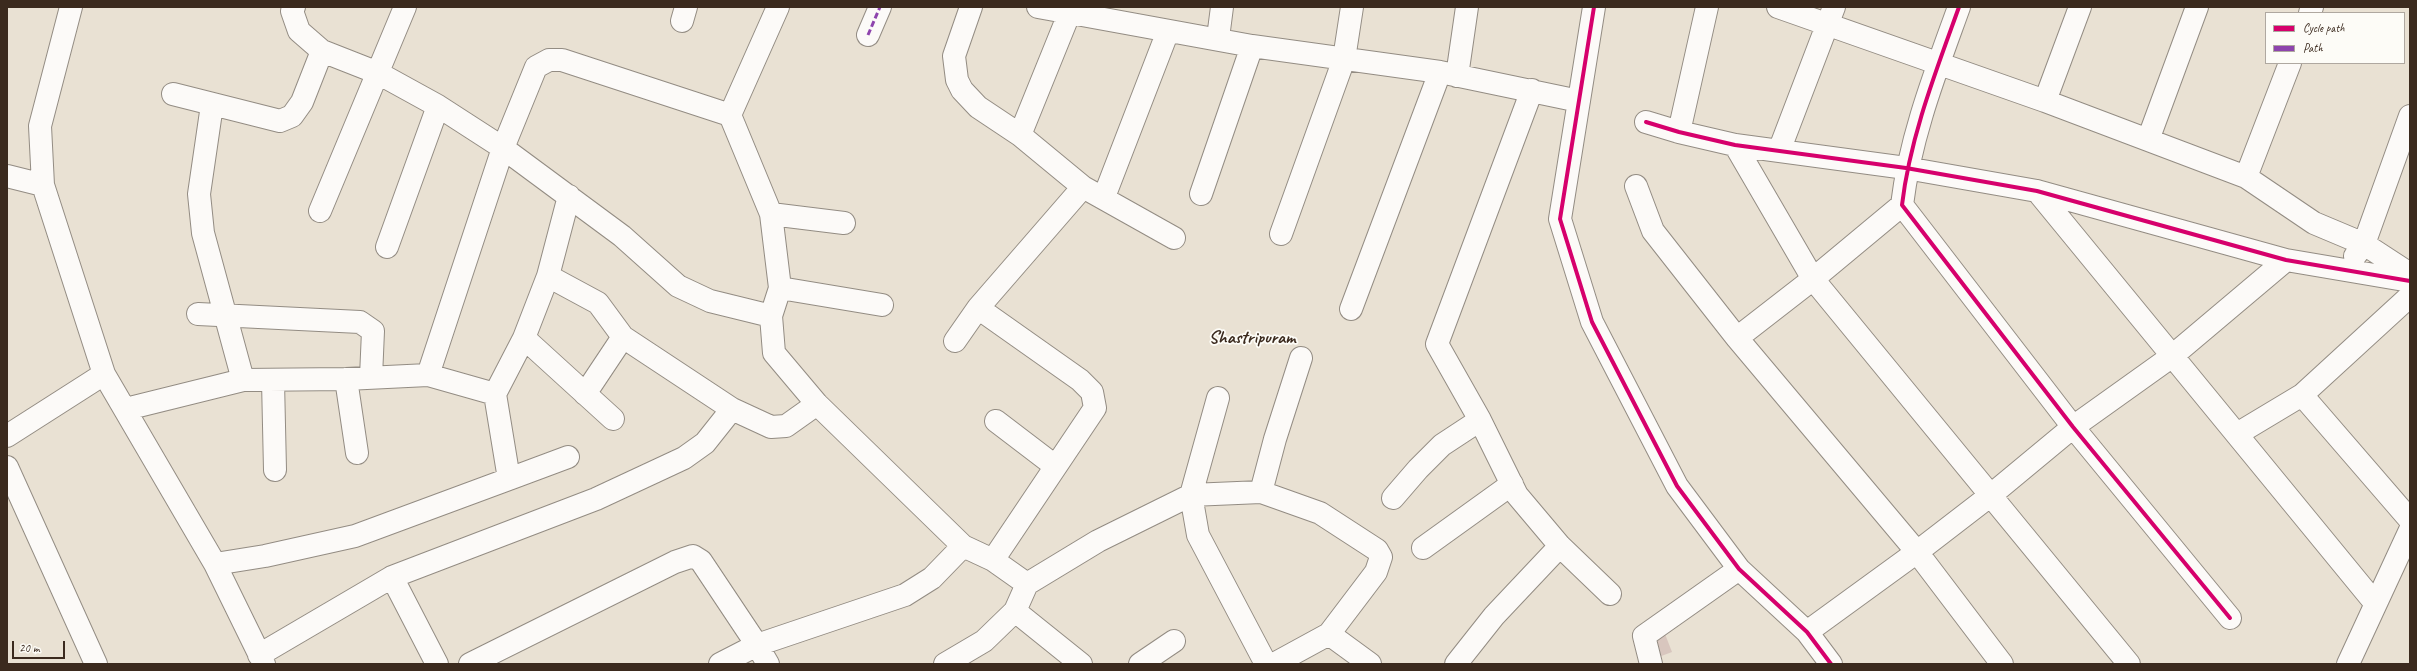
<!DOCTYPE html>
<style>
body{margin:0}
#map{position:relative;width:2417px;height:671px;overflow:hidden;background:#e9e1d3;font-family:Caveat,sans-serif}
canvas{display:block}
.frame{position:absolute;inset:0;border:8px solid #3b2a1e;pointer-events:none}
.legend{position:absolute;left:2265px;top:12px;width:140px;height:52px;box-sizing:border-box;background:#fdfcf7;border:1px solid #afa8a0;margin:0;padding:5px 7px;list-style:none;font-size:12px;color:#3b2a1e}
.legend li{display:flex;align-items:center;gap:8px;height:20px}
.legend b{width:20px;border:1px solid #afa8a0}
.scale{position:absolute;left:12px;top:641px;width:53px;height:18px;box-sizing:border-box;border:2px solid #3b2a1e;border-top:0;padding-left:5px;font-size:12px;line-height:14px;white-space:nowrap;color:#3b2a1e;-webkit-text-stroke:3px #fdfcf7;paint-order:stroke}
</style>
<div id="map">
<canvas width="2417" height="671"></canvas>
<div class="frame"></div>
<ul class="legend">
<li><b style="height:5px;background:#d6006c"></b>Cycle path</li>
<li><b style="height:5px;background:#8e44ad"></b>Path</li>
</ul>
<div class="scale">20 m</div>
</div>
<script>
const g = document.querySelector('canvas').getContext('2d');
g.lineJoin = 'round';
function paint(path, color) {
  g.fillStyle = color;
  g.fill(path, 'evenodd');
}
function strokePath(path, color, width, dash) {
  g.strokeStyle = color;
  g.lineWidth = width;
  g.lineCap = dash ? 'butt' : 'round';
  g.setLineDash(dash || []);
  g.stroke(path);
}
function write(font, color, halo, rows, align = 'center') {
  g.font = font + ' Caveat,sans-serif';
  g.lineWidth = 3.5;
  g.setLineDash([]);
  g.textBaseline = 'middle';
  g.strokeStyle = halo;
  g.fillStyle = color;
  for (const [text, x, y, turn = 0] of rows) {
    g.save();
    g.translate(x, y);
    g.rotate((+turn || 0) * Math.PI / 180);
    g.textAlign = isNaN(turn) ? turn : align;
    if (halo) g.strokeText(text, 0, 0);
    g.fillText(text, 0, 0);
    g.restore();
  }
}
paint(new Path2D(`
 M1665,634L1672,652L1656,658L1649,639Z`), '#d8c6be');
const minor = new Path2D(`
 M71,7L40,126L43,185L104,374L215,564L264,664
 M294,7L292,11L299,31L322,51L378,73L438,106L503,148L622,236L678,286L710,301L771,316
 M971,7L954,56L957,80L962,90L978,107L1020,135L1083,187L1174,238
 M1038,7L1252,46L1440,72L1579,101
 M1594,7L1560,219L1592,322L1677,486L1739,569L1807,632L1831,664
 M1778,7L2045,101L2246,177L2314,223L2364,244L2410,274
 M1959,7C1936,71 1910,137 1902,205L2073,427L2230,618
 M2310,13L2312,7
 M682,21L686,7
 M868,35L880,7
 M1218,38L1222,7
 M1457,76L1467,7
 M1532,90L1437,344L1480,420L1517,495L1560,546L1610,594
 M173,94L280,121L292,116L302,102L322,51
 M2045,101L2080,7
 M212,105L199,194L203,233L243,380
 M730,115L771,214L780,288L771,316L774,353L817,404L963,546L993,560L1027,584
 M1646,122L1679,132L1735,145L1906,168L2037,191L2286,260L2410,281
 M1679,132L1707,7
 M1020,135L1069,14
 M2148,140L2197,7
 M1735,145L1813,279L2129,664
 M1779,151L1834,7
 M7,176L43,185
 M2246,177L2290,63
 M1636,186L1653,231L1737,338L1917,552L2002,664
 M2037,191L2375,603
 M1201,194L1252,46
 M1104,197L1168,31
 M320,211L405,7
 M771,214L844,223
 M1281,234L1344,59L1352,7
 M387,247L438,106
 M2355,256L2364,244L2410,116
 M548,276L598,303L623,337L732,409L771,427L786,426L817,404
 M780,288L882,305
 M978,308L1083,187
 M1351,309L1440,72
 M198,314L360,322L373,331L371,377
 M524,338L613,419
 M1737,338L1813,279L1902,205
 M955,341L978,308L1080,380L1092,392L1095,408L993,560
 M428,375L503,148L536,67L549,60H562L730,115L778,7
 M346,379L357,453
 M273,381L275,470
 M585,394L623,337
 M2302,395L2410,520
 M1218,398L1191,495L1198,535L1266,664
 M126,409L243,380L346,379L428,375L495,394
 M996,421L1055,466
 M2237,434L2302,395L2410,296
 M7,436L104,374
 M568,457L509,479L495,394L524,338L548,276L569,196
 M7,467L96,664
 M1261,492L1275,439L1301,358
 M1393,498L1418,469L1442,445L1480,420
 M1423,548L1512,484
 M215,564L265,556L355,536L509,479
 M392,577L437,664
 M1015,611L1081,664
 M1807,632L1917,552L1991,495L2073,427L2171,357L2286,260
 M1329,634L1370,664
 M259,655L392,577L596,499L684,458L705,443L732,409
 M470,664L675,562L693,556L701,561L757,645L768,664
 M720,664L757,645L905,595L932,578L963,546
 M945,664L984,641L1015,611L1027,584L1098,541L1191,495L1261,492L1320,513L1377,550L1381,557L1376,572L1329,634L1274,664
 M1140,664L1174,641
 M1456,664L1494,616L1560,546
 M1651,664L1644,636L1739,569
 M2348,664L2410,530`);
strokePath(minor, '#938c83', 24);
strokePath(minor, '#fcfaf8', 22);
strokePath(new Path2D(`
 M868,35L880,7`), '#8e44ad', 3, [6, 3]);
strokePath(new Path2D(`
 M1594,7L1560,219L1592,322L1677,486L1739,569L1807,632L1831,664
 M1959,7C1936,71 1910,137 1902,205L2073,427L2230,618
 M1646,122L1679,132L1735,145L1906,168L2037,191L2286,260L2410,281`), '#d6006c', 4);
write('bold 18px', '#3b2a1e', '#fdfcf7', [
 ["Shastripuram",1252,338]
]);
</script>
